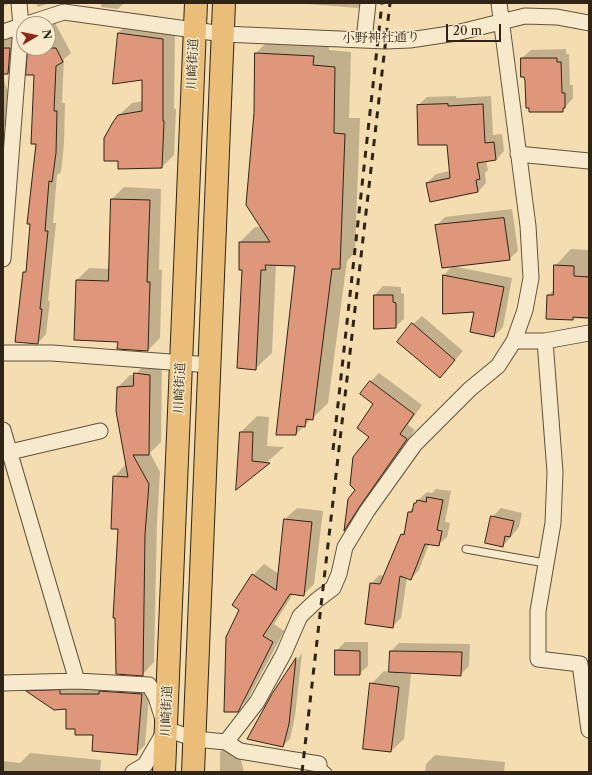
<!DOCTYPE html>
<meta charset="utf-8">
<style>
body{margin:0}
#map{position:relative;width:592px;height:775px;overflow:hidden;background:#f3ddb1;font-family:"Libre Caslon Text",serif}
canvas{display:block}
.frame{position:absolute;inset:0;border:4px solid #2f2416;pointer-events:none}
.north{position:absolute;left:16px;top:16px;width:40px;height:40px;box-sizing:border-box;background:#f7e9cc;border:1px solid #a79a83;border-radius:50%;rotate:81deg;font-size:11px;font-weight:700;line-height:16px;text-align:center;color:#2f2416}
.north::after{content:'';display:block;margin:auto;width:14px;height:18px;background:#8f2418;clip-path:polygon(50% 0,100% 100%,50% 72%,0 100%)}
.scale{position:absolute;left:446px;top:24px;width:55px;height:18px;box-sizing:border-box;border:2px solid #2f2416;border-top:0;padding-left:5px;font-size:12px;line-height:14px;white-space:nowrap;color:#2f2416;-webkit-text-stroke:3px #f7e9cc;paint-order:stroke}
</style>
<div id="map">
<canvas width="592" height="775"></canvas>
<div class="frame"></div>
<div class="north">N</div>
<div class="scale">20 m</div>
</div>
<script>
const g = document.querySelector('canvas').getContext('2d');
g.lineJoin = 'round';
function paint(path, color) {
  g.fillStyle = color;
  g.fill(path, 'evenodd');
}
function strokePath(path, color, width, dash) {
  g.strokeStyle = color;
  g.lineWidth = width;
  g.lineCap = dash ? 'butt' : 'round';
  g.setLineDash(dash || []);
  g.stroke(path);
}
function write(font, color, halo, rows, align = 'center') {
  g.font = font + ' "Libre Caslon Text","Noto Serif JP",serif';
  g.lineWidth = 3;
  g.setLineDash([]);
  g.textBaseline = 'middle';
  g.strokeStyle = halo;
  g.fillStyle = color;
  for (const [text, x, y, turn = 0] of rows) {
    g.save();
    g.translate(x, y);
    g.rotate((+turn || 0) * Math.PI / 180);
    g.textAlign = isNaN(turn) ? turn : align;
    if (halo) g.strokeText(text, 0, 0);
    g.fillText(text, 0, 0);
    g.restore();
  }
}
paint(new Path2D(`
 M3,3H10L3,6Z
 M36,3H50L38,7Z
 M101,3H124L118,9L101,7Z
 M295,3H363L358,8Z
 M54,21L71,53L64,59L62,103H65L64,144L61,172L57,175L53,223H56L48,301H50L46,334L38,343L35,74L29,48H48V25Z
 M131,21L175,27L174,109H176L174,155L162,167L119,115L132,103L143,101V79L118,33Z
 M6,37H18L16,65L8,73H3V40Z
 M272,37L329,40V50L351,52L349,118H360L355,252L347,261L328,403L296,434V265L276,264L272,353L256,368L240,242L255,227H261L255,113L256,53Z
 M566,49V54H569L570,85H573V98L562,111L526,81L522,58L531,50Z
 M3,77L13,109L12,119L3,128Z
 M456,96V98L491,96L493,135L502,134L504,151L496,160L486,161L488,170L485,173L486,183L478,192L427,183L436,174L450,171L447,144L418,105L427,97Z
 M124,187L161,189L159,270H162L160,338L148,350L119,341L77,280L89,268L110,269L112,199Z
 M512,209L518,251L509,259L436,226L445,217Z
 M571,249L589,250V319L547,318L548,295L554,290L555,266Z
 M452,266L512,278L503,327L494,336L475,311L444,313V275Z
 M383,286L401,287V293L404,294V319L395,327L375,295Z
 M422,316L463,351L440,377L413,324Z
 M147,362L162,363L161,442L150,453L160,472L157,522L154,662L142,675L119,529L114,477L126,464L118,387L130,375H135Z
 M379,373L422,405L408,425L415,430L368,496L353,521L346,528L371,437L374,404L370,382Z
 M257,416L269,417L267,446L284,447L238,488L241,432Z
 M436,489L451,491L445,522L450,523L447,537L438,545L429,544L419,570L411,579L407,578L401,618L392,627L371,584L379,575L385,576L402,534L405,531L409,512L414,507L415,503L427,492L432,493Z
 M297,508L323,511L314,584L303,595L293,594L274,624L284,631L248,699L237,711L240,609L253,575L264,564L279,574L285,519Z
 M501,508L522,513L519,527L503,546L492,517Z
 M345,642H368V666L359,674L336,651Z
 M399,643L470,644L469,666L460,675L399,671V673L411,674L404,739L391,751L371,684L384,671L390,672L391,651Z
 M302,653L295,716L290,739L283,746L272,695Z
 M36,684L107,686L103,726L76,728L67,708L28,691Z
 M124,684L150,685L145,745L136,754L115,693Z
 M232,740H236L244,772H220V752Z
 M30,753L101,760L100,772H3V761L20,763Z
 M435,755L505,762L504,772H425L426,764Z`), '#0003');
const building = new Path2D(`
 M118,33L163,39V121H164L162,168L118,169V161H104V138L113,122L118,115L142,111V80L113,84Z
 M3,48H10L8,74H3Z
 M28,48H56L63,62L56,66L54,111H57L56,153L52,182L49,181L45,231H48L40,309H42L38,344L15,342L23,272H26L30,224H27L36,144H31L34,75H26Z
 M255,53L314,56L313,65L335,67L334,133L345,134L340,269H332L313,420L306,419L305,427L297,426L296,435H276L295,266L265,265L266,270H261L256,370L237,368L242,270H239V242H270L246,205L254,113Z
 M521,58H557V62H561L562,93H565V108H563V112H529V108H526L525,81L524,77H521Z
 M448,104V106L483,104L485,143L494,142L496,160L477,163L480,179L476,180L478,192L430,202L426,183L450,178L447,145H418L417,105Z
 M111,199L150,200L147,282H150L148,351L117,349L118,342L74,340L76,280L108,281Z
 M504,218L510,260L442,268L435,225Z
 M554,265L574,266V276L589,277V318L573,317V320L546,319L547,295H553Z
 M443,275L504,287L494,337L470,332L474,312L443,314Z
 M374,295H393V302L396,303V328L374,329Z
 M412,323L455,360L440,378L397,342Z
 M134,373L150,375L149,455H133L149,484L145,534L143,676L116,674L115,618H113L118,529H111L113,476L128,477L116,411L117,387L133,386Z
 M370,381L414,414L400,434L407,439L360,506L344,531L348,499L355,490L350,485L353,457L369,437L357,428L373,404L360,394Z
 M240,432H253L252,461L270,463L236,490Z
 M427,497L443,500L437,530L442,531L439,546L425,544L411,580L400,576L393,628L365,624L370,583L380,584L401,534L404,535L408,512H412L414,503H416L417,500L426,502Z
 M491,516L514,521L510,537L505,536L503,547L485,543Z
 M284,519L312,522L304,596L290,594L263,636L273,642L238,712H224L226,637L239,610L232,605L252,574L276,590Z
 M335,650L360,651V675H335Z
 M390,651L462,652L461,676L389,672Z
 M296,658L289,724L283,747L247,739L272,694Z
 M370,683L399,687L391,752L363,749Z
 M60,690V694H99V691L142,694L137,755L92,751L93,735H75V729H66V709L54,710L26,691Z`);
paint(building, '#de977b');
strokePath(building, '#2f2416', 1);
const lane = new Path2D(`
 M466,549L545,563
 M319,764L328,772`);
const street = new Path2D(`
 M27,24L64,12L223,34L386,41L410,40L456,33L525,16L557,17L589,23
 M3,32L24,25
 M364,40L368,3
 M518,154L589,161
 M3,259L21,26L19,3
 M514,341H545L589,333
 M545,341L555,472L553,523L538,611V659L580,664L589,730
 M3,353H52L210,365
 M3,430L77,681
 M10,452L100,431
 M3,683L77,681L149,685L156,697L166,729L145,765L133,772
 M166,729L195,739L226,742L240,751L319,764
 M226,742L257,702L284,653L300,616L317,600L333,588L339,574L345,547L367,511L415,444L470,389L498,366L514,341L525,310L531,278L528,226L499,3`);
const primary = new Path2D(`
 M164,772L196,3
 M193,772L224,3`);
strokePath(lane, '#60523d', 9);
strokePath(street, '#60523d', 17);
strokePath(primary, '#2f2416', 24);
strokePath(lane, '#f7e9cc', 7);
strokePath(street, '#f7e9cc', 15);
strokePath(primary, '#eabe78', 22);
strokePath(new Path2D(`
 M333,450L382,3
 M302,772L390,3`), '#2f2416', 3, [7, 7]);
write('13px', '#2f2416', '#f7e9cc', [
 ["小野神社通り",381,38,-1],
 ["川崎街道",193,64,-88],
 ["川崎街道",180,388,-88],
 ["川崎街道",167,711,-88]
]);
</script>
